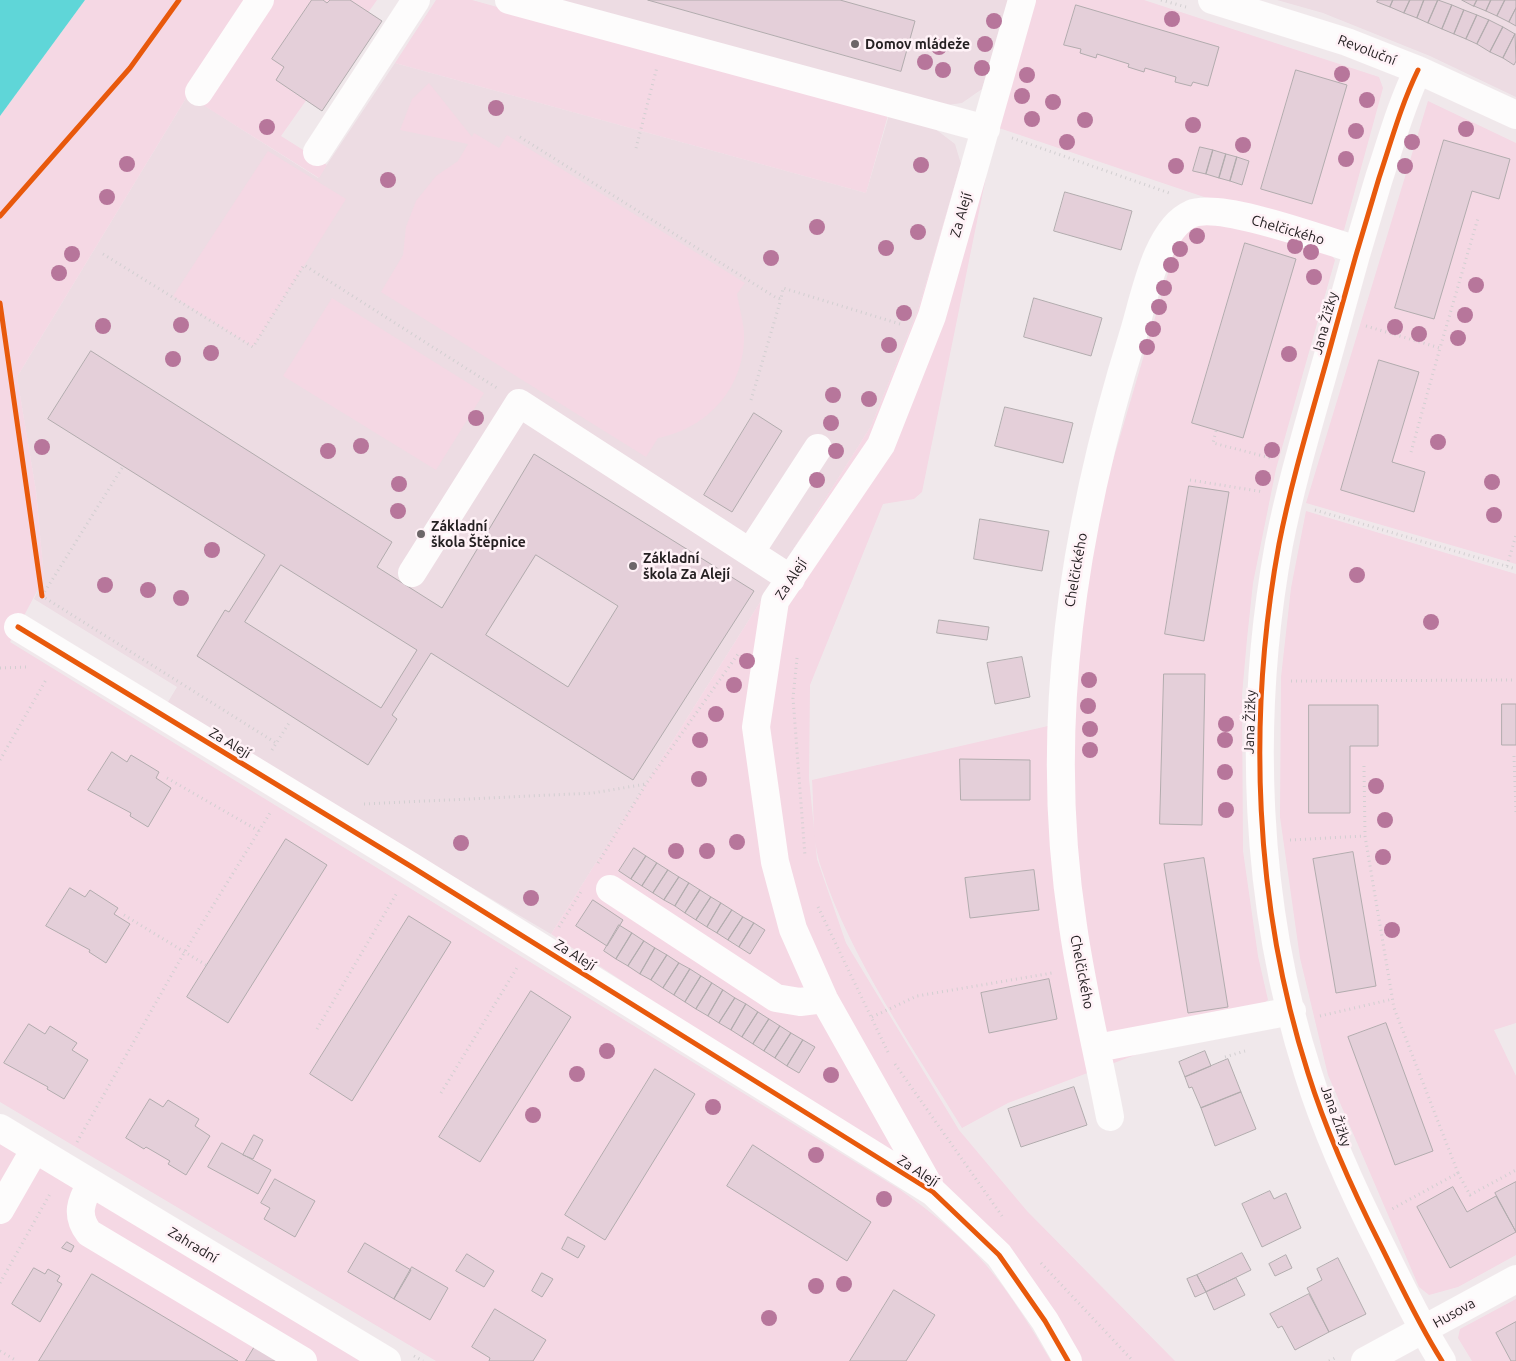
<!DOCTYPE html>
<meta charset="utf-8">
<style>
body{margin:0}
canvas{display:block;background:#f0e8eb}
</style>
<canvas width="1516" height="1361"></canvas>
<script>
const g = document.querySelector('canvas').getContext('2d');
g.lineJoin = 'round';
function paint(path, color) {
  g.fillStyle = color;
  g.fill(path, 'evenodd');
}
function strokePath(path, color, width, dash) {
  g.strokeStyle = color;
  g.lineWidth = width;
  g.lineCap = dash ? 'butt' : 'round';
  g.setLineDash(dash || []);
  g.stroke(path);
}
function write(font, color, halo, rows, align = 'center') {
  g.font = font + ' Ubuntu,sans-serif';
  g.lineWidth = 5;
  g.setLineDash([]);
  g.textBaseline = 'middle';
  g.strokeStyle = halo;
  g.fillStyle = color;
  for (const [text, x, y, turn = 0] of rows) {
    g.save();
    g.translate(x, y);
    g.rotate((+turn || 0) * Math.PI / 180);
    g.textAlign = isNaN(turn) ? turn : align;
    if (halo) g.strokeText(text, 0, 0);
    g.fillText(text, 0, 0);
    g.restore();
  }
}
paint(new Path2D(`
 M557,0H1008L982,89L962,103L940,106Z
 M1277,0H1516V97L1430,56L1323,13Z
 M395,63L866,193L889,115L934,128L955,144L961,164L918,310L871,426L551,934L165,707L177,687L34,599L44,578L36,491L17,377L188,95L318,178Z`), '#eddce3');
paint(new Path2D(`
 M85,0H251L188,95L17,377L36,491L44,578L10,642L899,1189C930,1211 961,1236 986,1265C1011,1294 1032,1329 1051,1361H436L0,1102V116Z
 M273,0H377L281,136L327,165L319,178L203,105Z
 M436,0H472L888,115L866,193L395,63Z
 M1028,0H1144L1379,77L1383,88L1344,230L1335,233L1216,201L996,127Z
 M429,83L472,137L474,133L499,148L507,135L745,283L737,294C739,306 743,320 744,332C746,386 709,428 658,438L646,457L381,292L403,255L406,227L416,201L436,176L458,161L468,144L400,130L412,99Z
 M1428,101L1516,143V564L1306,503Z
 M268,151L346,199L253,347L173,296Z
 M961,164L986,177L922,492L914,499L883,504L810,685L809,778L817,859L846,943L959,1130L1027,1211L1175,1361H1077L956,1201L551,934L871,426L918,310Z
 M1210,220L1329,252L1335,260L1276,469L1253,583L1247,639L1242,695L1243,851L1258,956L1268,1000L1257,1009L1008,1103L962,1128C913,1047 850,958 821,867C812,841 814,808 812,780L1048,726L1069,728L1074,632L1109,474L1179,236L1193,226Z
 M332,298L484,393L436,470L283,376Z
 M1306,511L1516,574V1023L1494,1030L1516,1076V1255L1458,1287L1429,1295L1419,1287L1328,1075L1300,958L1280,817L1281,677L1291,588Z
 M0,1144L363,1361H0Z
 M1516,1299V1361H1472L1458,1338L1460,1329Z`), '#f5d8e4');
paint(new Path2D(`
 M0,0H85L0,116Z`), '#5fd6d8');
const building = new Path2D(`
 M312,0H323L327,3L330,0H350L382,21L322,111L276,80L284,67L272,59Z
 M648,0H840L915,21L901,71Z
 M1378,0H1393L1390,7L1377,2Z
 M1393,0H1410L1404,13L1390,7Z
 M1410,0H1424L1417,18L1404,13Z
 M1424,0H1438L1428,23L1417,18Z
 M1438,0L1452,5L1442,29L1428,23Z
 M1462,0H1477L1474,6Z
 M1477,0H1491L1486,11L1474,6Z
 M1491,0H1505L1497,16L1486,11Z
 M1505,0H1516V8L1509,22L1497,16Z
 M1076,5L1219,47L1208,86L1193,82L1191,86L1175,82L1176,77L1145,68L1144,72L1128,67L1129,64L1097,54L1096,58L1080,53L1081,49L1064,45Z
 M1452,5L1464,10L1454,34L1442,29Z
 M1516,8V26L1509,22Z
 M1464,10L1477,15L1466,39L1454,34Z
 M1477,15L1489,20L1477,44L1466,39Z
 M1489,20L1503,27L1490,52L1477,44Z
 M1503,27L1515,34L1503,58L1490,52Z
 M1515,34L1516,61L1514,65L1503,58Z
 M1296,70L1347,85L1312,204L1261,189Z
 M1444,140L1510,159L1499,199L1472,191L1434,319L1395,308Z
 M1200,147L1213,150L1206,174L1193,171Z
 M1213,150L1226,154L1219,178L1206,174Z
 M1226,154L1237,157L1230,181L1219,178Z
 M1237,157L1249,161L1242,185L1230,181Z
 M1065,192L1132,211L1121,250L1054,231Z
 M1245,243L1296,259L1243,438L1192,423Z
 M1034,298L1102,318L1091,356L1024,337Z
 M91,351L392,542L377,567L442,608L534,454L754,591L633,780L431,653L392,715L397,719L368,765L197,656L225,610L229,612L265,555L48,419ZM536,555L618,606L568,687L486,635ZM281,565L417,650L381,708L245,622Z
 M1379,360L1419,372L1392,462L1425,472L1414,512L1341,490Z
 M1005,407L1073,423L1063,463L995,446Z
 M754,413L782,431L732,512L704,495Z
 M1189,486L1229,492L1204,641L1165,634Z
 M980,519L1049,531L1042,571L974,559Z
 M939,620L989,627L987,640L937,633Z
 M1022,657L1030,697L995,704L987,663Z
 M1164,674H1205L1202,825L1160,824Z
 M1502,704H1516V745H1502Z
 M1309,705H1378V746H1350V813H1309Z
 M112,752L127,762L131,755L159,772L156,778L171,788L148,827L130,816L131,813L88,790Z
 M960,759L1030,760V800H961Z
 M286,839L327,865L228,1023L187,997Z
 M634,848L646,856L631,879L619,871Z
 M1353,852L1376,986L1336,993L1313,859Z
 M646,856L657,863L642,886L631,879Z
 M1204,858L1228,1007L1188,1013L1164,864Z
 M657,863L668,870L653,893L642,886Z
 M668,870L679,877L664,900L653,893Z
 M1034,870L1039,910L970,918L965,878Z
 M679,877L689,883L675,906L664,900Z
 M689,883L700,890L685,913L675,906Z
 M70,888L85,897L90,890L118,908L114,914L130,924L106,963L89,952L90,950L46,926Z
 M700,890L711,897L696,920L685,913Z
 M711,897L721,903L707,927L696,920Z
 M593,900L623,920L607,946L576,926Z
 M721,903L732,910L717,933L707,927Z
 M732,910L743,917L728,940L717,933Z
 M409,916L451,942L352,1101L310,1074Z
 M743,917L754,923L739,947L728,940Z
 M754,923L765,930L750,954L739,947Z
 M619,925L632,933L616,959L604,951Z
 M632,933L644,941L628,966L616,959Z
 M644,941L655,948L640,974L628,966Z
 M655,948L667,955L651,980L640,974Z
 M667,955L679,963L663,988L651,980Z
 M679,963L690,969L674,995L663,988Z
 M690,969L701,976L685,1002L674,995Z
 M701,976L712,983L696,1009L685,1002Z
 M1049,979L1057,1019L989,1033L981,993Z
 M712,983L723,990L708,1016L696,1009Z
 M723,990L735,998L719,1023L708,1016Z
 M531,991L571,1017L480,1162L439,1137Z
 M735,998L746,1004L731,1030L719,1023Z
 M746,1004L758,1012L742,1037L731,1030Z
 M758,1012L769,1019L753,1044L742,1037Z
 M769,1019L780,1026L764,1051L753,1044Z
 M1386,1023L1433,1151L1395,1165L1348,1037Z
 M29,1024L45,1034L50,1026L77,1043L72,1050L88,1060L64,1099L47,1089L48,1087L4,1063Z
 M780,1026L791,1033L775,1058L764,1051Z
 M791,1033L803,1040L787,1066L775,1058Z
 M803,1040L815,1047L799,1073L787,1066Z
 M1205,1051L1211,1066L1185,1077L1179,1062Z
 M1228,1059L1241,1092L1201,1108L1192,1087L1189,1088L1185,1077Z
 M655,1069L695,1094L605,1240L565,1215Z
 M1074,1087L1087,1125L1021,1147L1008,1109Z
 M1241,1092L1256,1129L1215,1146L1201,1108Z
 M150,1099L163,1107L168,1100L199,1119L195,1126L210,1136L186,1175L168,1164L170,1161L146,1147L144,1149L126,1138Z
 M254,1135L263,1140L253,1159L243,1155Z
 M222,1143L271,1170L258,1194L208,1167Z
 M753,1145L871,1222L847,1261L727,1186Z
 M275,1179L315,1201L295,1237L264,1219L270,1208L261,1203Z
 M1516,1182V1232L1495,1193Z
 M1453,1187L1467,1212L1496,1196L1516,1232L1450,1268L1417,1207Z
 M1270,1191L1274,1199L1286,1193L1301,1228L1262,1247L1242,1204Z
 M568,1237L585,1246L578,1258L562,1249Z
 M67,1242L74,1246L71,1252L62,1248Z
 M365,1243L411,1270L394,1299L348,1272Z
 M1242,1253L1251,1270L1206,1292L1197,1275Z
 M467,1254L494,1271L484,1287L456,1271Z
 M1286,1255L1292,1268L1275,1276L1269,1264Z
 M1338,1258L1366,1314L1329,1332L1307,1288L1322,1280L1317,1269Z
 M412,1267L448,1288L430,1320L394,1299Z
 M34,1268L45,1274L48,1269L60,1276L57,1281L62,1284L40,1322L12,1304Z
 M542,1273L553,1279L542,1297L532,1291Z
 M92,1274L94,1275L238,1361H39Z
 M1197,1275L1206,1292L1195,1297L1187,1279Z
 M1236,1278L1245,1295L1214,1310L1206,1292Z
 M894,1290L935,1315L906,1361H850Z
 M1309,1294L1329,1332L1295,1350L1282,1326L1278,1328L1270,1314Z
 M495,1309L546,1340L533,1361H489L490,1358L472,1347Z
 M1516,1322V1361H1511L1496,1333Z
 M257,1343L287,1361H246Z`);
paint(building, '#e4cfd9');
strokePath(building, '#b2acae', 1);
strokePath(new Path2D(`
 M1161,0L1186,7
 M520,137L775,297L781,299L783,288L900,324
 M1012,138L1172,194
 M636,148L657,67
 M103,254L253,347L304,265L497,388
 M1366,326L1440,348L1478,218
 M751,400L781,299
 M1216,431L1213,443L1271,458
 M1411,452L1440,348
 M122,468L42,596L276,743
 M1190,480L1264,492
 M1315,510L1516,569
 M1507,566L1516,535
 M797,658L793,698L805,856
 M0,668L28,667
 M1291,681L1516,680
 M272,750L289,723
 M1514,756L1516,812
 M0,760L47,678
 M1364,766L1365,836L1394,1008L1458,1173L1392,1209
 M167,778L259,831
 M364,804L593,793L646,784
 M1290,840L1365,836
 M598,863L646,784L738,654
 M818,907L888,1052
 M124,915L206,965
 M559,927L582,890
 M1320,1016L1393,999
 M872,1017L917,996L1052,973
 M317,1029L398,891
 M1225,1057L1245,1051
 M895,1064L1002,1216
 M441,1093L518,966
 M77,1142L184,953L270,813
 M1458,1173L1470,1195L1516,1170
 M1041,1263L1133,1361
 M0,1283L51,1192
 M0,1351L17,1361
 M414,1356L423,1361
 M1329,1361L1337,1357`), '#d2cfd1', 3, [1, 4]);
strokePath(new Path2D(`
 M509,0L986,129
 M1212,0L1347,42L1418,70L1516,115
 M1418,70C1401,105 1391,142 1379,178C1363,230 1348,282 1334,334C1315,404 1293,473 1279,544C1247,718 1254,904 1308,1073C1327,1134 1353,1191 1382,1248C1401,1286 1419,1325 1442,1361
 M199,92L260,0
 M317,152L416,0
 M751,551L818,448
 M412,573L519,403L791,579
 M18,627L412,867L933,1192L999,1255L1045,1321L1068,1361
 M610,889L776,998L800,1002L824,999
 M1097,1048L1292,1011
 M1110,1117C1098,1053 1082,990 1073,926C1042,726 1073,527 1133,335C1144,300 1156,229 1191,214C1219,201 1324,240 1357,250
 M0,1128L387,1361
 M91,1183C81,1201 75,1215 89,1233L303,1361
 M931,1189L824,999L793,929L775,862L756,727L775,601L881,445L932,316L1022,0
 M0,1210L35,1149
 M1365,1361L1516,1279`), '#fdfcfc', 28);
strokePath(new Path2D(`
 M1418,70C1401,105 1391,142 1379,178C1363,230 1348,282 1334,334C1315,404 1293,473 1279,544C1247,718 1254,904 1308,1073C1327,1134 1353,1191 1382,1248C1401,1286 1419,1325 1442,1361
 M0,216L130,68L179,0
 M0,303L42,596
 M18,627L412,867L933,1192L999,1255L1045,1321L1068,1361`), '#e8590c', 5);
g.fillStyle = '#b7769b';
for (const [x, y] of [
 [1172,19],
 [994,21],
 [985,44],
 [939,47],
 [925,62],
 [982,68],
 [943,70],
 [1342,74],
 [1027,75],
 [1022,96],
 [1367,100],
 [1053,102],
 [496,108],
 [1032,119],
 [1085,120],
 [1193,125],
 [267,127],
 [1466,129],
 [1356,131],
 [1067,142],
 [1412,142],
 [1243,145],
 [1346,159],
 [127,164],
 [921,165],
 [1176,166],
 [1405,166],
 [388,180],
 [107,197],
 [817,227],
 [918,232],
 [1197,236],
 [1295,246],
 [886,248],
 [1180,249],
 [1311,252],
 [72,254],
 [771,258],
 [1171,265],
 [59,273],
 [1314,277],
 [1476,285],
 [1164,288],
 [1159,307],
 [904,313],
 [1465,315],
 [181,325],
 [103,326],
 [1395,327],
 [1153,329],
 [1419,334],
 [1458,338],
 [889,345],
 [1147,347],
 [211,353],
 [1289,354],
 [173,359],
 [833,395],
 [869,399],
 [476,418],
 [831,423],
 [1438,442],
 [361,446],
 [42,447],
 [1272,450],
 [328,451],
 [836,451],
 [1263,478],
 [817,480],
 [1492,482],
 [399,484],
 [398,511],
 [1494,515],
 [212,550],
 [1357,575],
 [105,585],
 [148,590],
 [181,598],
 [1431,622],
 [747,661],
 [1089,680],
 [734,685],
 [1088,706],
 [716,714],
 [1226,724],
 [1090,729],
 [700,740],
 [1225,740],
 [1090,750],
 [1225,772],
 [699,779],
 [1376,786],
 [1226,810],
 [1385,820],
 [737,842],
 [461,843],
 [676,851],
 [707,851],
 [1383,857],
 [531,898],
 [1392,930],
 [607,1051],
 [577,1074],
 [831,1075],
 [713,1107],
 [533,1115],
 [816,1155],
 [884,1199],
 [844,1284],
 [816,1286],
 [769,1318]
]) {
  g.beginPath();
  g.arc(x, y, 8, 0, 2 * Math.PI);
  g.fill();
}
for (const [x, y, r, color] of [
 [855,44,5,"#6c6668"],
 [421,534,5,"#6c6668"],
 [633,566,5,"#6c6668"]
]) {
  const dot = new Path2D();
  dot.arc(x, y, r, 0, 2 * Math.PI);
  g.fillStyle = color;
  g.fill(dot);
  strokePath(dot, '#fff2f7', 2);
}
write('bold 14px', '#252022', '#fff2f7', [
 ["Domov mládeže",865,44],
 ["Základní",431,526],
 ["škola Štěpnice",431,542],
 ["Základní",643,558],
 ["škola Za Alejí",643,574]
], 'left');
write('14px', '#252022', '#fff2f7', [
 ["Revoluční",1367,50,21],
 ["Za Alejí",961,215,-74],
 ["Chelčického",1288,230,16],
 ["Jana Žižky",1325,323,-75],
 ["Chelčického",1076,570,-80],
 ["Za Alejí",791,579,-57],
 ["Jana Žižky",1250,722,-88],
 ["Za Alejí",230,743,31],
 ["Za Alejí",575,955,32],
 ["Chelčického",1082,972,79],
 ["Jana Žižky",1336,1116,70],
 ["Za Alejí",918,1171,33],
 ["Zahradní",193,1245,31],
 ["Husova",1454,1313,-29]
]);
</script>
